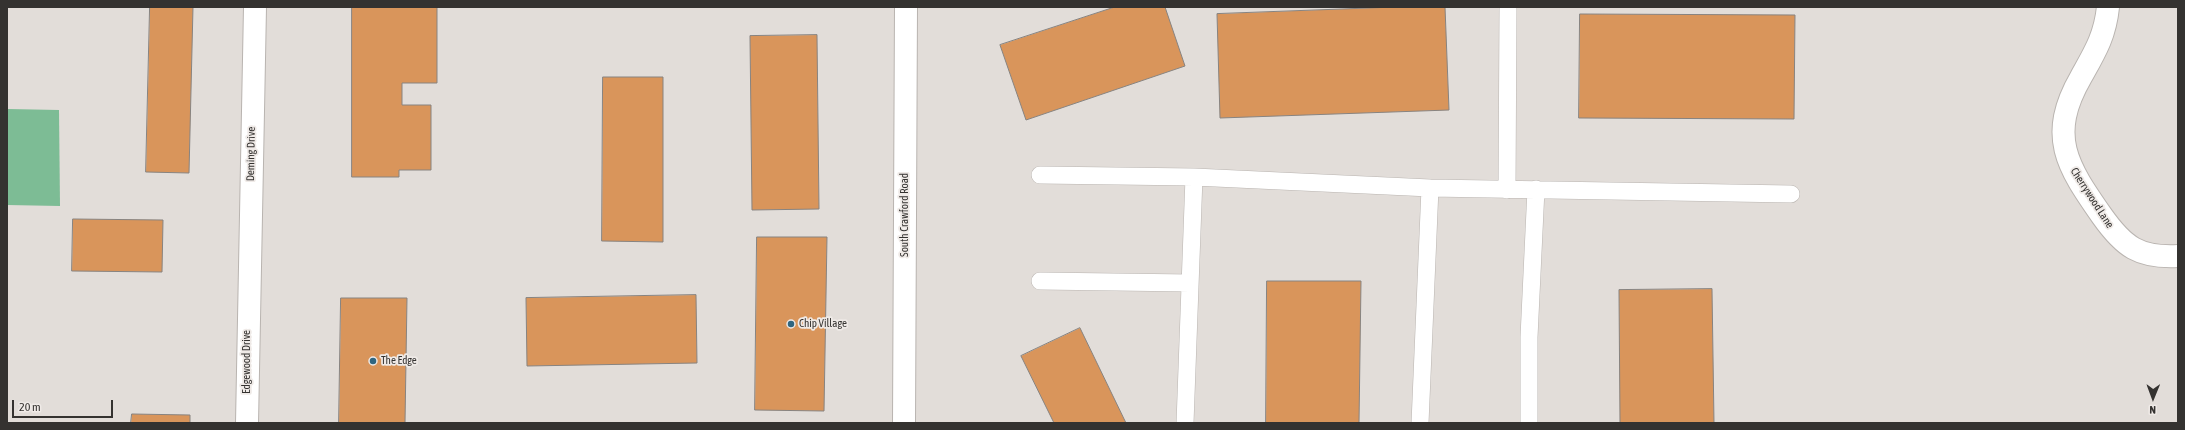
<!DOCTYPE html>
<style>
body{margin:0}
#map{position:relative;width:2185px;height:430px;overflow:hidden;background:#e2ddd9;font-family:"Asap Condensed",sans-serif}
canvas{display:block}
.frame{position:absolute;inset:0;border:8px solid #343230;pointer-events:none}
.north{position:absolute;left:2133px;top:378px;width:40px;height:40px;-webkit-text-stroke:3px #efeae7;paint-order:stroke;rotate:181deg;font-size:11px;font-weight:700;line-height:16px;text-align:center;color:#343230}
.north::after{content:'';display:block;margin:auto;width:14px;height:18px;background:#343230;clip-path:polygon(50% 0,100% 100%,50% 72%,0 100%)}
.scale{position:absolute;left:12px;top:400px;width:101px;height:18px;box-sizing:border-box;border:2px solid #343230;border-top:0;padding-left:5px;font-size:12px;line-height:14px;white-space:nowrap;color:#343230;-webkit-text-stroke:3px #efeae7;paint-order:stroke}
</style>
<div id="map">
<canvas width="2185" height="430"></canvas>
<div class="frame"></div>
<div class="north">N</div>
<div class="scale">20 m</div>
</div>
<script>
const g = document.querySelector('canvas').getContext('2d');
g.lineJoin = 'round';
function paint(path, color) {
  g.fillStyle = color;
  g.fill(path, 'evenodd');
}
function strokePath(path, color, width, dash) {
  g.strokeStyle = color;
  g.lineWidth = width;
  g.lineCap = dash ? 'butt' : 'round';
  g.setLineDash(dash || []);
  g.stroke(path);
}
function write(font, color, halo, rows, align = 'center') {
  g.font = font + ' "Asap Condensed",sans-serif';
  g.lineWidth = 3.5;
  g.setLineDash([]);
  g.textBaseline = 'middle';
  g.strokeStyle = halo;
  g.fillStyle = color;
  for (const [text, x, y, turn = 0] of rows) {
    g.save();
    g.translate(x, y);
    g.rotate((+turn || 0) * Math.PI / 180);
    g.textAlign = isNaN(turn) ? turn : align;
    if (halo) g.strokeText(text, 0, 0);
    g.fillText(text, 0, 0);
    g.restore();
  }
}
paint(new Path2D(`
 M8,109L59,110L60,206L7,205Z`), '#7dbc95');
const building = new Path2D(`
 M150,7H193L189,173L146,172Z
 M352,7H437V83H402V105H431V170H399V177H352Z
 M1115,7H1165L1185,66L1026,120L1000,45Z
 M1396,7H1445L1449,110L1220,118L1217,14Z
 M1580,14L1795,15L1794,119L1579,118Z
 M817,35L819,209L752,210L750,36Z
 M603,77H663V242L602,241Z
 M73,219L163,220L162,272L72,271Z
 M757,237H827L824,411L755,410Z
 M1267,281H1361L1359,423H1266Z
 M1712,289L1714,423H1620L1619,290Z
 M696,295L697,363L527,366L526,298Z
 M341,298H407L405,423H339Z
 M1080,328L1126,423H1054L1021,356Z
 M132,414L190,415V423H131Z`);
paint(building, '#d9955b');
strokePath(building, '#878380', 1);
const service = new Path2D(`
 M1040,175L1194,177
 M1507,190L1508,9
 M1040,281L1190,283
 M1185,423L1194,177L1430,188
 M1420,423L1430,188L1791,194
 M1529,423V337L1536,189`);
const minor = new Path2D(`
 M2108,7C2105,36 2095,52 2081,77C2047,136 2067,166 2102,216C2124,247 2139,258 2178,256
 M247,423L255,7`);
const tertiary = new Path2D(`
 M904,423L906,7`);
strokePath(service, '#b9b4b0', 18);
strokePath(minor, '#b9b4b0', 24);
strokePath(tertiary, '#b9b4b0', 24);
strokePath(service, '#fff', 17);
strokePath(minor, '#fff', 22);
strokePath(tertiary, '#fff', 22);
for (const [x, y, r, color] of [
 [791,324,4,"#2f6681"],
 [373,361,4,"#2f6681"]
]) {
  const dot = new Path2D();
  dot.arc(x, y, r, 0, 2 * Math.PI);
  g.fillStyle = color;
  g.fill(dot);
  strokePath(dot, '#efeae7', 1.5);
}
write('11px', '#343230', '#efeae7', [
 ["Deming Drive",251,154,-89],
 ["Cherrywood Lane",2092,198,57],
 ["South Crawford Road",905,215,-90],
 ["Edgewood Drive",247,362,-90]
]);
write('11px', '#343230', '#efeae7', [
 ["Chip Village",799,324],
 ["The Edge",381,361]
], 'left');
</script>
